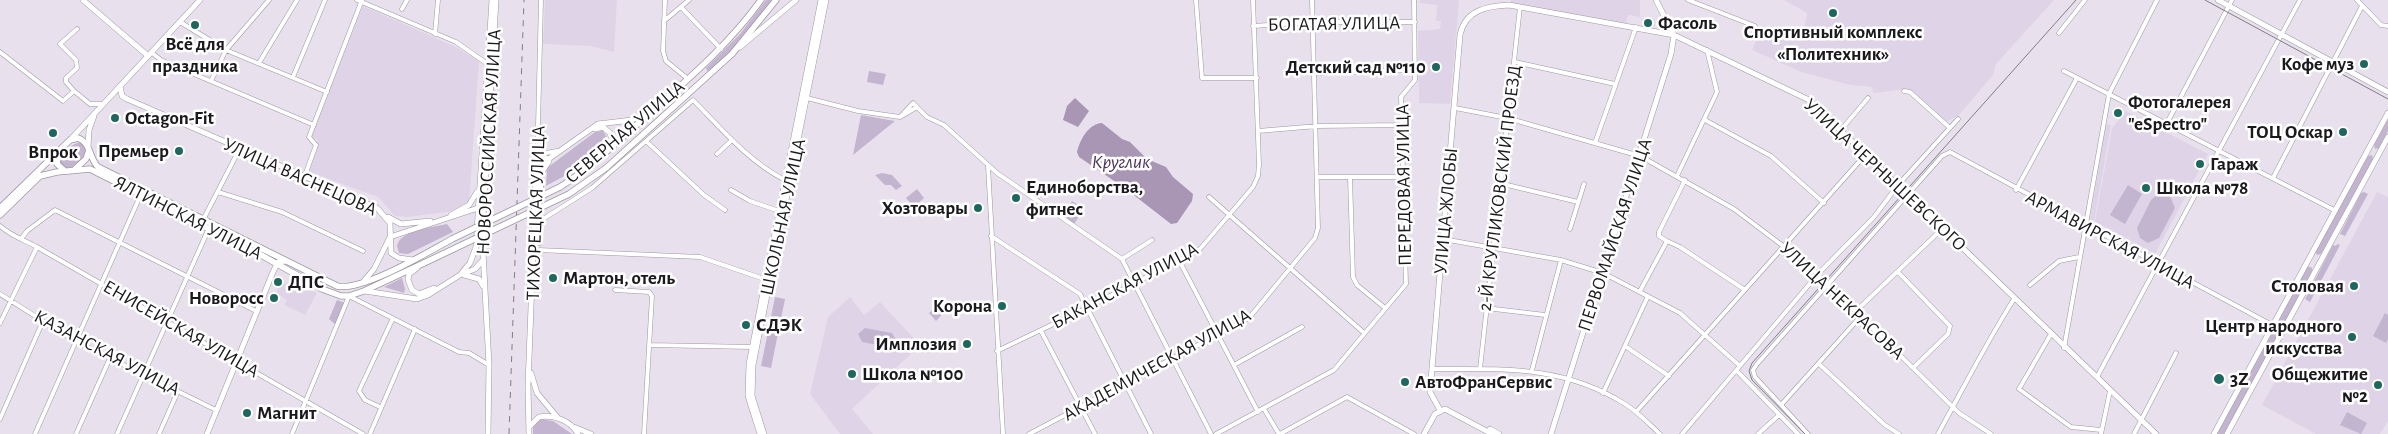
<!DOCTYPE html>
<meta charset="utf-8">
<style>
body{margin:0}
canvas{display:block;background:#e8e1ed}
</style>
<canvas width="2388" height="434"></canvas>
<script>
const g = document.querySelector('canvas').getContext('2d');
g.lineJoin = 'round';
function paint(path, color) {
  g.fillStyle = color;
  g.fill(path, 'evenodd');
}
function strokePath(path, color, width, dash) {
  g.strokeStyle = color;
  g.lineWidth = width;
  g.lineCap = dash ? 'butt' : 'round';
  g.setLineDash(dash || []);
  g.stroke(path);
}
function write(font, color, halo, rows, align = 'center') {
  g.font = font + ' "Alegreya Sans",sans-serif';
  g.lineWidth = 5;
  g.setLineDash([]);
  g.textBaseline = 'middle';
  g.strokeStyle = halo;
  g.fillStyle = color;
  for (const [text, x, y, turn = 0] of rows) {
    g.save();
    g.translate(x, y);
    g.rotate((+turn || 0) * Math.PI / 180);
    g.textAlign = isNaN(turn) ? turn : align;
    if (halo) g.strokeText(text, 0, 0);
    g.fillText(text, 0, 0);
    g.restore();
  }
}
paint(new Path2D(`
 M545,0H617L614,52L590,46L543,44Z
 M1420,0H1459L1450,104L1419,103L1418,31L1440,29L1441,21H1436L1437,5L1420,3Z
 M1511,0H1640V17L1628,15L1626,24L1510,4Z
 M1784,0H2054L1996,64L1993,75L1959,115L1946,122L1909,89L1873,93L1872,87L1850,85L1801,72L1752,50L1762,25L1789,36L1794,37L1798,32L1803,34L1807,13Z
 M363,6L456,47L479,61L469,204L454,211L408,217L395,216L378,197L307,171L318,140L311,137Z
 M2126,111L2208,154L2155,254L2095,222L2112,128Z
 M2106,124L2111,125L2094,223L2158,257L2155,261L2089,225Z
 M2377,192L2388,197V421L2380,434H2316L2262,405Z
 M293,282L317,293L305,315L284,305L287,300L276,293L280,284Z
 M850,297L864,315L880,302L920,345L917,348L915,345L908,351L911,354L852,409L873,434H840L810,394L828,317Z`), '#dfd4e7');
paint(new Path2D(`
 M766,0H772C759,18 726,64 707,71L706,68L740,34Z
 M869,71L886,74L883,85L867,82Z
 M861,115L895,121L853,155Z
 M2388,119V131L2379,148L2375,149L2374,145Z
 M603,131L608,139C606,156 560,178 546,186L547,168L595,132Z
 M81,142L86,150C83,162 76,169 63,168L59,161C62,153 72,143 81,142Z
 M2372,155L2373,159L2321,254L2317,255L2315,251L2368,156Z
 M882,173L892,175L902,186L896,190L891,185H885L875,175Z
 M2128,185L2142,194L2125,224L2110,215Z
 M917,189L924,198L914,207L906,198Z
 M2364,192L2368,194L2345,236L2340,234L2361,193Z
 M2158,194L2164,193L2170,196L2175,208L2159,238L2148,243L2140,238L2137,228L2151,200Z
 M1072,201L1084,209L1074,224L1062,216Z
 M447,224L453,232L408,254L399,253L397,246C400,230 434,227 447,224Z
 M2337,244L2340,245L2310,302L2305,299L2333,245L2336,246Z
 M2308,266L2312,268V271L2225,434H2217Z
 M402,278L405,289L404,293L384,287Z
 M775,297L785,299L771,368L761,366Z
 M337,300L345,303L336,325L329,319Z
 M941,302L948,308L936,321L929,313Z
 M2385,313L2388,315V339L2386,343L2373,336Z
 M865,328L892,333L895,338V343L888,347L862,342L858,334Z
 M2347,412L2367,423L2361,434L2340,425Z
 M540,419L553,421L572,434H533V425Z`), '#c3b4cf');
paint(new Path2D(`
 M1075,98L1089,111L1078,127L1063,120L1067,106Z
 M1102,123L1122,139L1130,142L1147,159L1166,167L1173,177L1193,194L1192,201L1177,223L1171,224L1126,189L1079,157L1077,152C1080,140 1088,124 1102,123Z`), '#a896b4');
const street = new Path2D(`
 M357,0L456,42L489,65
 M665,0L663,51L666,61L688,79
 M1196,0L1202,78H1257
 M1688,0L1755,26
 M2357,0L2381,25L2388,26
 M681,7L721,49
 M402,9L407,0
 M664,21L689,0
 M180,22L226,50L327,92
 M1253,26L1314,22H1415
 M2059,33L2085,0
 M435,34L438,0
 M0,52L63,101L74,91L90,104H103
 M151,52L161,60L314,125
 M1515,62L1615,84
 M259,63L297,0
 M2064,71L2334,210
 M1315,73L1416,70
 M293,77L325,0
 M211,81L226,50L269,0
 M74,91L66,82V78L77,68L76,60L60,44L77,29
 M1904,91L1910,92L1950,128
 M807,98L858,111L900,117L917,107
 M1455,108L1507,118L1640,156L1734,209L1807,264L1959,413L1991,434
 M900,117L913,103L927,117L944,125L997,173L1122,259L1211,434
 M1705,120L1771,156L1824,203
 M2167,123L2232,0
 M1841,130L1868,98
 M1258,131L1317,126L1401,125
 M646,141L704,195L725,210
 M1595,143L1636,27
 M539,145L540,149L546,153L557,151
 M538,151L549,160
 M717,154L732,140
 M988,166L1003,434
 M537,169L541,0
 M1677,176L1717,92L1707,50
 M1318,177H1402
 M1350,177L1353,277L1357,285L1385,308
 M304,178L316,145L309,137L362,0
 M2273,178L2362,6
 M1499,183L1578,202
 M731,190L750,201L779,211
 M2016,190L2077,78
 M218,192L282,212L363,251
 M1209,197L1363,332
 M203,220L239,150
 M540,221L592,188L693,100C721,128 749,162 785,180
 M0,226C13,237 22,239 37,247L363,434
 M1570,229L1584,184
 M991,236L1080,294L1151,434
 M21,239L27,231L55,210L256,311
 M1443,239L1561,260L1603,273L1680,313L1740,366
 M1667,241L1680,247L1745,290
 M538,250L700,257L767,280
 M1122,259L1152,240
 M1179,260L1258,412
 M1898,272L1950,326L1948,334L1913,368
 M2030,285L2059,261L2079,257
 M615,290L649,292L652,296L644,434
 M1640,291L1667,241L1659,236V232L1685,180
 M0,294L75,341L216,410
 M1486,308L1545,315
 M1856,311L1943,228
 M0,323L37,247
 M1041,331L1095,434
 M2051,334L2019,389L2071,427L2101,430
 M650,345L752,347
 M1625,346L1669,376
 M2064,348L2109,94L2157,0
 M997,351L1087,308L1200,249L1253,187L1258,176L1259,164L1253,0
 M1819,364L1885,425L1899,434
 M1234,365L1302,327
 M1432,369C1502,369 1563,365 1625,404C1638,412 1649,424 1660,434
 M1480,369L1520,7
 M1532,370L1561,260
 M1737,371L1798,434
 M2097,377L2300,0
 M1603,393L1648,296
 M1781,405L1861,316
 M380,407L365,400L359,391L393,318
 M1264,409L1279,434
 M1636,412L1866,154
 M0,419L43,321
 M35,434L141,194
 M76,434L110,358
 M117,434L209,228
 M159,434L178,391
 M292,434L349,296L459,352L469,353L489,365
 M370,434L415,329
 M1029,434L1249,318L1315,238L1318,228L1312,0
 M1216,434L1334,370L1406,284L1401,97L1415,80L1414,0
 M1280,434L1347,397L1414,434
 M1682,434L1818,274L1874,217L1898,185L1958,119
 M1758,434L1779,415
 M1808,434L1755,377L1753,370L1757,364L1942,156L1950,152L2272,325
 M1938,434C1963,389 1986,343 2014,299
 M2101,434L2110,391
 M2134,434L2176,353`);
const secondary = new Path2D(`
 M83,0L147,55
 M2218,0L2388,92
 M740,47L796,0
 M120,86L122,96L127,99L377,208L390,223L391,253L399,258L413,260
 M595,129L603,127L610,133L612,139L607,149
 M70,140L200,0
 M88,147L89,130L94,116
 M451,215L469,205L477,192
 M388,217L401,224L430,221
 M539,243L541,173L549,161
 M417,268L409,274L408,280L412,290L419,294L434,288
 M460,275L470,263L476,247L492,0
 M464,275L479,279L483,286
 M363,282L374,269L390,237L481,207
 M365,291L417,299L428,295L460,275L475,269L483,260
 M531,373L537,393L557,417
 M1440,410L1430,392L1460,35C1465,10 1487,6 1509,5L1674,35L1809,100L2156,434
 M530,426L539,417C554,414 571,421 578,434
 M574,427L591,434
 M1490,429L1499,434
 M207,434L273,272L278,262L286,261
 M488,434L489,365L482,233L496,0
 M529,434L528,385L536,176L540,165L598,124L632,120L645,115
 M760,434L748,396L749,364L821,0
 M764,434L752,396L753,365L826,0
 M1424,434L1435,414L1445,409L1492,434
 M1551,434L1671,54L1674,35L1656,0
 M2214,434L2388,113
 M2227,434L2388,137`);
const primary = new Path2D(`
 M59,152L57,164L65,171
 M606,168L732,54L776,0
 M75,169L86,159L89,150
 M560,187C590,168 616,143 643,119C685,82 728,46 761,0
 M0,208L70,140L78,138C91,143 89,158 98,167L337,286C362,292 428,252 452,239
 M0,215L40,176L57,172L90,169L261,255L322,289L341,296H349L364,291L424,263`);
strokePath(street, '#9e97a2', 5);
strokePath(secondary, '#9e97a2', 6);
strokePath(primary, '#9e97a2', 7);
strokePath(street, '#fff', 4);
strokePath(secondary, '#fff', 5);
strokePath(primary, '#fff', 5.5);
strokePath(new Path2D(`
 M2205,0L2388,99
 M1805,434L1752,380L1749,371L1752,363L2076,0`), '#817d85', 1);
strokePath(new Path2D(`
 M509,434L524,0`), '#817d85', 1, [6, 6]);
const primaryBridge = new Path2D(`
 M452,239L560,187
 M424,263L569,194L606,168`);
strokePath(primaryBridge, '#9e97a2', 7, []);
strokePath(primaryBridge, '#fff', 5.5);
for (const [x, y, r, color] of [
 [1833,13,5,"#1e675f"],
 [1648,23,5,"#1e675f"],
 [195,25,5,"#1e675f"],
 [2364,64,5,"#1e675f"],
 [1436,67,5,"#1e675f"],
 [2118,113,5,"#1e675f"],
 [115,118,5,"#1e675f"],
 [2343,132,5,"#1e675f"],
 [53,133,5,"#1e675f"],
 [179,151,5,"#1e675f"],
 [2200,164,5,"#1e675f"],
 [2146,188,5,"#1e675f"],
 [1016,198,5,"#1e675f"],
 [978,208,5,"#1e675f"],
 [553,278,5,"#1e675f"],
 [278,282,5,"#1e675f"],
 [2354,286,5,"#1e675f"],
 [274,298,5,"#1e675f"],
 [1002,306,5,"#1e675f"],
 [746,325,5,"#1e675f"],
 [2352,337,5,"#1e675f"],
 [967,344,5,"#1e675f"],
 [852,374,5,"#1e675f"],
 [2219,379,6,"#1e675f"],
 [1405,382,5,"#1e675f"],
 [2378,385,5,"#1e675f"],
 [247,413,5,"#1e675f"]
]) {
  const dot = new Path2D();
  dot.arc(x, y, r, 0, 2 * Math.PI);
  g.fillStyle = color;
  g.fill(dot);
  strokePath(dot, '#fff', 2);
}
write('bold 19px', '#1b191d', '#fff', [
 ["Фасоль",1658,23],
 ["Спортивный комплекс",1833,32,"center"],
 ["«Политехник»",1833,54,"center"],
 ["Всё для",195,44,"center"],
 ["праздника",195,66,"center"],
 ["Кофе муз",2354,64,"right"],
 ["Детский сад №110",1426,67,"right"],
 ["Фотогалерея",2128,102],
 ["\"eSpectro\"",2128,124],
 ["Octagon-Fit",125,118],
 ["ТОЦ Оскар",2333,132,"right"],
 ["Премьер",169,151,"right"],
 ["Впрок",53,152,"center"],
 ["Гараж",2210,164],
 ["Единоборства,",1026,187],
 ["фитнес",1026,209],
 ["Школа №78",2156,188],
 ["Хозтовары",968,208,"right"],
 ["Мартон, отель",563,278],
 ["ДПС",288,282],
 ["Столовая",2344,286,"right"],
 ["Новоросс",264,298,"right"],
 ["Корона",992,306,"right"],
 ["СДЭК",756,325],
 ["Центр народного",2342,326,"right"],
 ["искусства",2342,348,"right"],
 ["Имплозия",957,344,"right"],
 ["Школа №100",862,374],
 ["Общежитие",2368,374,"right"],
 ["№2",2368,396,"right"],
 ["3Z",2230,379],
 ["АвтоФранСервис",1415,382],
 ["Магнит",257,413]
], 'left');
write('19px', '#1b191d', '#fff', [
 ["БОГАТАЯ УЛИЦА",1334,24,-1],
 ["СЕВЕРНАЯ УЛИЦА",625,132,-40],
 ["НОВОРОССИЙСКАЯ УЛИЦА",489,142,-87],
 ["УЛИЦА ЧЕРНЫШЕВСКОГО",1885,175,43],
 ["УЛИЦА ВАСНЕЦОВА",300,177,24],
 ["ПЕРЕДОВАЯ УЛИЦА",1404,185,-91],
 ["2-Й КРУГЛИКОВСКИЙ ПРОЕЗД",1500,188,-83],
 ["УЛИЦА ЖЛОБЫ",1446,211,-85],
 ["ТИХОРЕЦКАЯ УЛИЦА",536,213,-88],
 ["ШКОЛЬНАЯ УЛИЦА",783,217,-78],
 ["ЯЛТИНСКАЯ УЛИЦА",188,218,27],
 ["ПЕРВОМАЙСКАЯ УЛИЦА",1615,235,-72],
 ["АРМАВИРСКАЯ УЛИЦА",2110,240,28],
 ["БАКАНСКАЯ УЛИЦА",1125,286,-28],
 ["УЛИЦА НЕКРАСОВА",1842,301,43],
 ["ЕНИСЕЙСКАЯ УЛИЦА",181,329,30],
 ["КАЗАНСКАЯ УЛИЦА",107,353,28],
 ["АКАДЕМИЧЕСКАЯ УЛИЦА",1157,365,-29]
]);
write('italic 20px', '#4f3460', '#fff', [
 ["Круглик",1121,162]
]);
</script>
